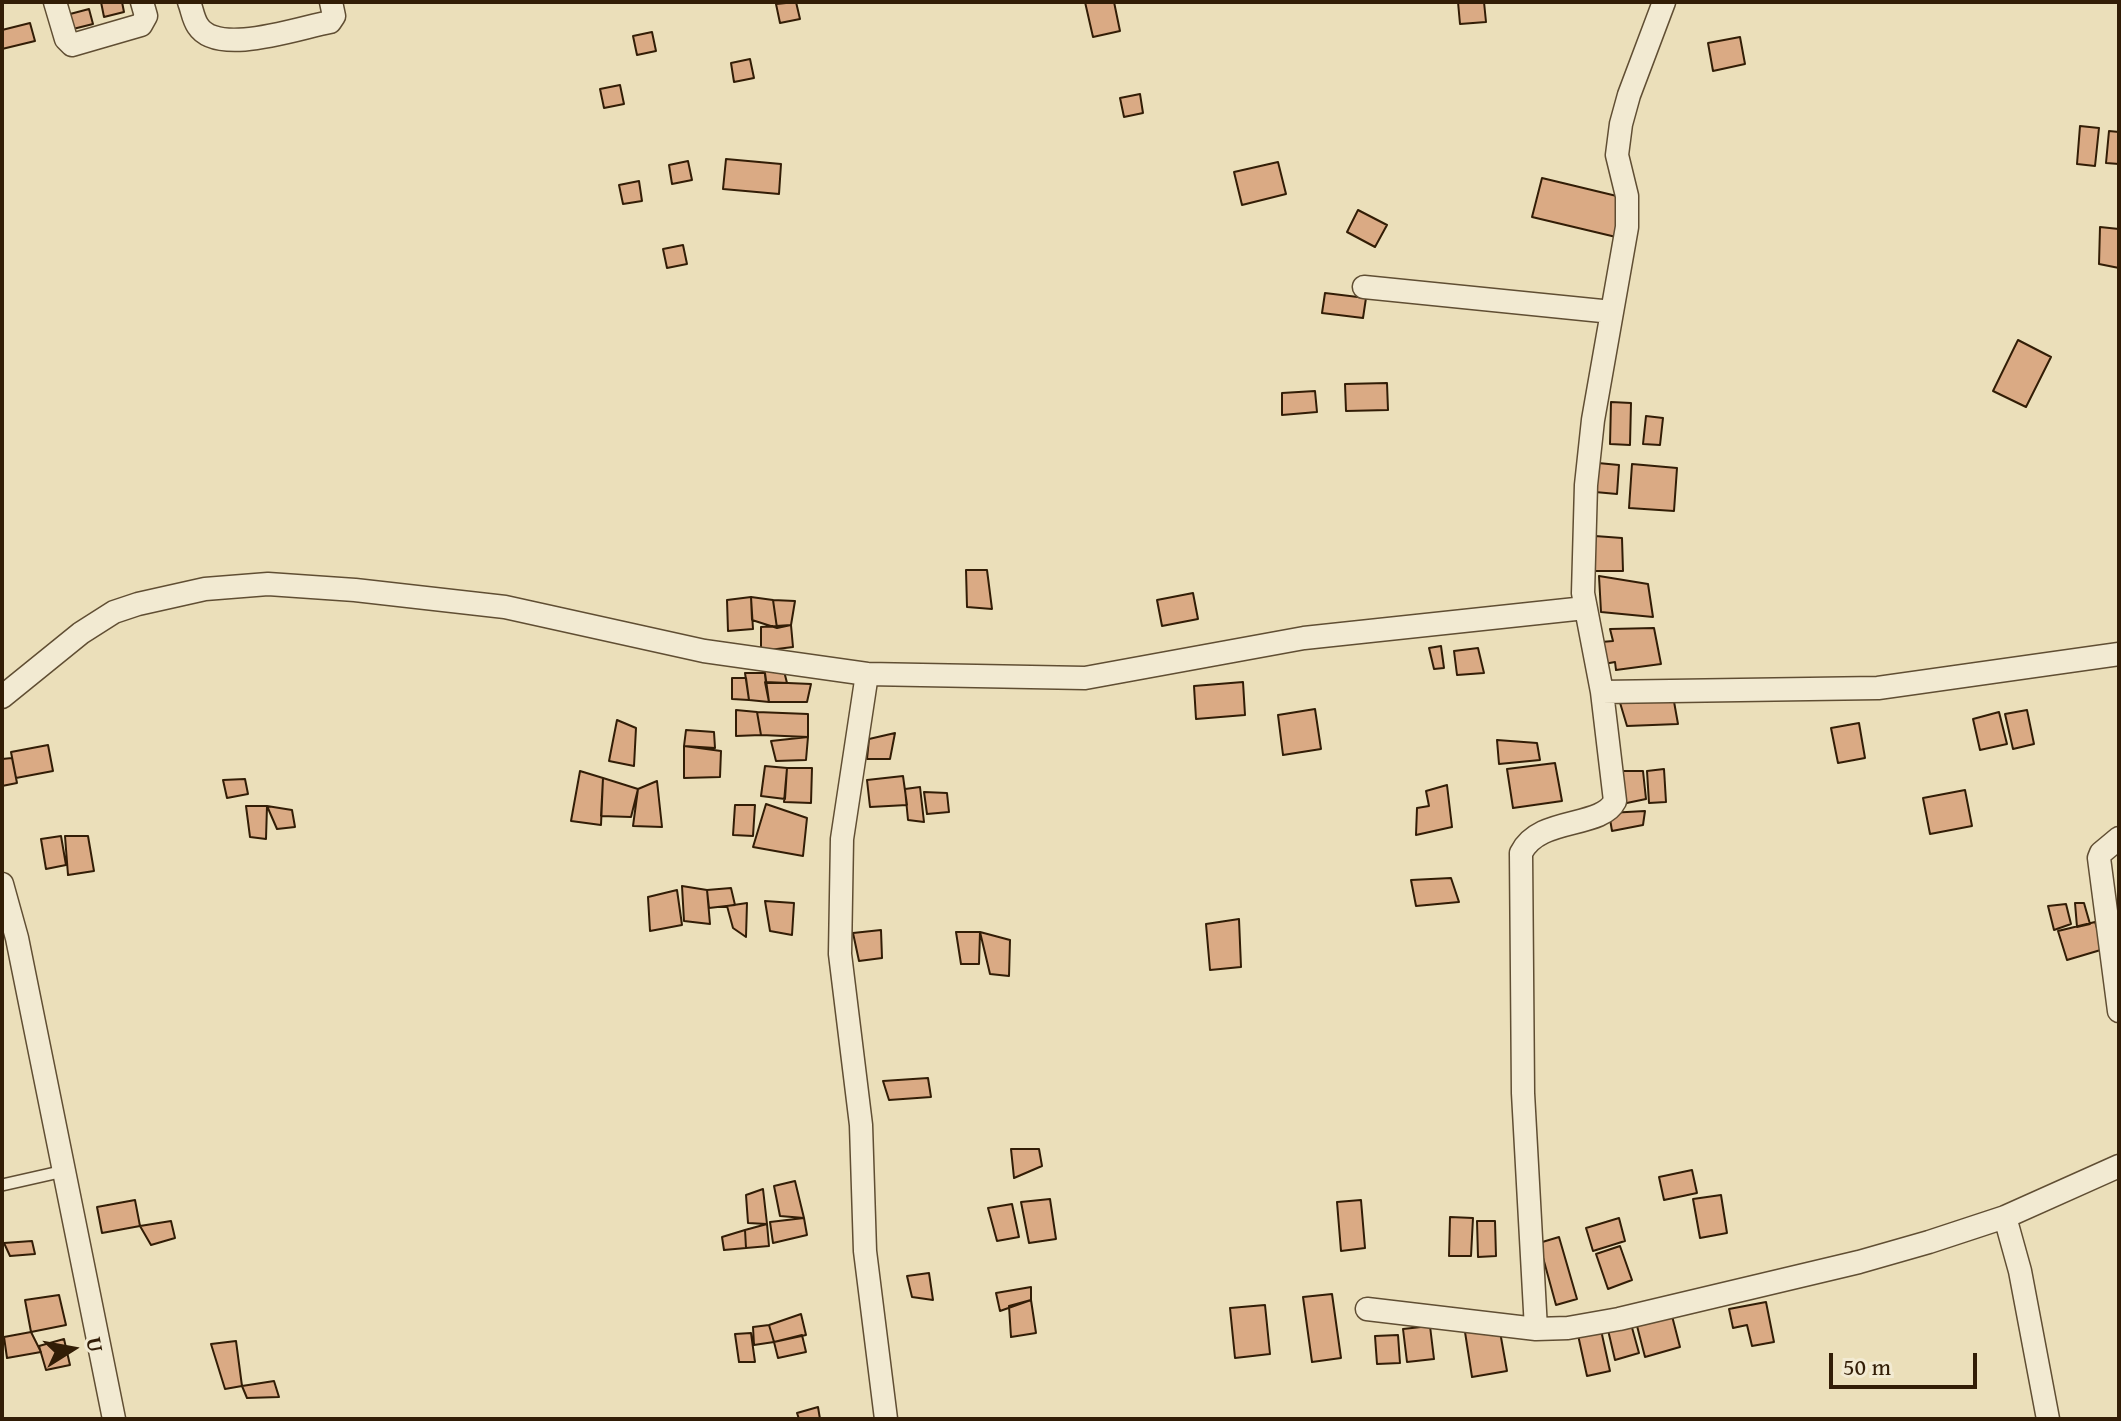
<!DOCTYPE html>
<style>
body{margin:0}
#map{position:relative;width:2121px;height:1421px;overflow:hidden;background:#ebdfba;font-family:"Gentium Book Plus",serif}
canvas{display:block}
.frame{position:absolute;inset:0;border:4px solid #321d06;pointer-events:none}
.north{position:absolute;left:32px;top:1309px;width:80px;height:80px;-webkit-text-stroke:6px #f2ead2;paint-order:stroke;rotate:79deg;font-size:22px;font-weight:700;line-height:32px;text-align:center;color:#321d06}
.north::after{content:'';display:block;margin:auto;width:28px;height:36px;background:#321d06;clip-path:polygon(50% 0,100% 100%,50% 72%,0 100%)}
.scale{position:absolute;left:1829px;top:1353px;width:148px;height:36px;box-sizing:border-box;border:4px solid #321d06;border-top:0;padding-left:10px;font-size:24px;line-height:28px;white-space:nowrap;color:#321d06;-webkit-text-stroke:6px #f2ead2;paint-order:stroke}
</style>
<div id="map">
<canvas width="2121" height="1421"></canvas>
<div class="frame"></div>
<div class="north">U</div>
<div class="scale">50 m</div>
</div>
<script>
const g = document.querySelector('canvas').getContext('2d');
g.lineJoin = 'round';
function paint(path, color) {
  g.fillStyle = color;
  g.fill(path, 'evenodd');
}
function strokePath(path, color, width, dash) {
  g.strokeStyle = color;
  g.lineWidth = width;
  g.lineCap = dash ? 'butt' : 'round';
  g.setLineDash(dash || []);
  g.stroke(path);
}
const building = new Path2D(`
 M101,2H122L124,12L104,17Z
 M796,2L800,19L780,23L776,4Z
 M1085,2H1114L1120,31L1093,37Z
 M1458,2H1484L1486,22L1460,24Z
 M89,9L93,24L73,29L70,14Z
 M30,23L35,41L2,49V30Z
 M652,32L656,51L637,55L633,36Z
 M1740,37L1745,64L1713,71L1708,43Z
 M750,59L754,78L734,82L731,63Z
 M620,85L624,104L604,108L600,89Z
 M1140,94L1143,113L1124,117L1120,98Z
 M2080,126L2099,128L2095,166L2077,164Z
 M2109,131L2119,132V164L2106,163Z
 M726,159L781,164L779,194L723,189Z
 M688,161L692,180L672,184L669,165Z
 M1278,162L1286,194L1242,205L1234,172Z
 M1542,178L1625,198L1616,237L1532,217Z
 M639,181L642,201L623,204L619,185Z
 M1358,210L1387,225L1375,247L1347,232Z
 M2100,227L2119,229V268L2099,264Z
 M683,245L687,264L667,268L663,249Z
 M1325,293L1366,298L1363,318L1322,313Z
 M2018,340L2051,357L2026,407L1993,391Z
 M1387,383L1388,410L1346,411L1345,384Z
 M1315,391L1317,412L1282,415V393Z
 M1611,402L1631,403L1630,445L1610,444Z
 M1646,416L1663,418L1660,445L1643,444Z
 M1598,463L1619,465L1617,494L1595,492Z
 M1632,464L1677,468L1674,511L1629,508Z
 M1595,536L1622,538L1623,571H1594Z
 M966,570H987L992,609L967,607Z
 M1599,576L1648,584L1653,617L1601,612Z
 M1193,593L1198,619L1162,626L1157,600Z
 M751,597L773,600L777,628L752,620Z
 M751,597L753,629L728,631L727,600Z
 M773,600L795,601L791,625L777,628Z
 M791,625L793,647L761,651V627Z
 M1654,628L1661,664L1616,670L1615,662L1604,664L1601,642L1613,641L1610,629Z
 M1441,646L1444,668L1434,669L1429,648Z
 M1478,648L1484,673L1457,675L1454,651Z
 M764,667H783L787,683H766Z
 M745,673H765L769,702L749,700Z
 M732,678H746L749,700L732,699Z
 M765,682L811,684L807,702H769Z
 M1243,682L1245,715L1196,719L1194,686Z
 M1618,696H1673L1678,724L1627,726Z
 M1315,709L1321,749L1283,755L1278,715Z
 M736,710L757,712L761,735L736,736Z
 M2027,710L2034,744L2013,749L2005,714Z
 M757,712L808,714V737L761,735Z
 M1999,712L2007,744L1980,750L1973,719Z
 M617,720L636,728L634,766L609,761Z
 M1859,723L1865,758L1838,763L1831,728Z
 M686,730L714,732L715,748L684,746Z
 M895,733L890,759H867L869,739Z
 M808,737L806,760L776,761L771,741Z
 M1497,740L1537,743L1540,760L1499,764Z
 M48,745L53,771L16,778L11,752Z
 M684,746L721,751L720,777L684,778Z
 M12,758L17,783L2,786V759Z
 M1555,763L1562,801L1513,808L1507,769Z
 M765,766L787,768L785,799L761,796Z
 M787,768H812L811,803L784,802Z
 M1664,769L1666,802L1649,803L1647,771Z
 M580,771L603,778L601,825L571,821Z
 M1617,771H1643L1646,799L1622,804Z
 M903,776L907,805L870,807L867,780Z
 M603,778L638,789L631,817L601,816Z
 M245,779L248,794L227,798L223,780Z
 M657,781L662,827L633,826L638,789Z
 M1447,785L1452,827L1416,835L1417,808L1429,806L1426,791Z
 M920,787L924,822L908,820L905,789Z
 M1965,790L1972,826L1930,834L1923,798Z
 M924,792L947,793L949,812L927,814Z
 M766,804L807,818L803,856L753,847Z
 M735,805H755L753,836L733,835Z
 M246,806H267L266,839L250,837Z
 M267,806L292,810L295,827L277,829Z
 M1645,811L1643,825L1612,831L1609,813Z
 M61,836L66,865L46,869L41,839Z
 M65,836H88L94,871L68,875Z
 M1451,878L1459,902L1416,906L1411,880Z
 M682,886L707,890L710,924L684,921Z
 M731,888L735,905L709,908L707,890Z
 M677,890L682,925L650,931L648,897Z
 M765,901L794,903L792,935L770,931Z
 M747,903L746,937L733,928L727,906Z
 M2075,903H2084L2090,924L2077,927Z
 M2066,904L2071,924L2054,930L2048,906Z
 M1239,919L1241,967L1210,970L1206,924Z
 M2095,922L2104,949L2067,960L2058,931Z
 M881,930L882,958L859,961L853,933Z
 M956,932H980L979,964H961Z
 M980,932L1010,940L1009,976L990,974Z
 M928,1078L931,1097L889,1100L883,1081Z
 M1011,1149H1039L1042,1166L1014,1178Z
 M1692,1170L1697,1193L1664,1200L1659,1177Z
 M795,1181L804,1218L780,1216L774,1186Z
 M763,1189L767,1224L748,1223L746,1195Z
 M1721,1195L1727,1233L1700,1238L1693,1199Z
 M1050,1199L1056,1239L1029,1243L1021,1202Z
 M135,1200L140,1226L102,1233L97,1207Z
 M1361,1200L1365,1248L1341,1251L1337,1202Z
 M1012,1204L1019,1237L997,1241L988,1208Z
 M1450,1217L1473,1218L1471,1256H1449Z
 M804,1218L807,1235L773,1243L770,1222Z
 M1619,1218L1625,1241L1593,1251L1586,1228Z
 M171,1221L175,1238L151,1245L140,1226Z
 M1477,1221H1495L1496,1256L1478,1257Z
 M767,1224L769,1246L746,1248L745,1230Z
 M745,1230L746,1248L724,1250L722,1237Z
 M1559,1237L1577,1299L1556,1305L1539,1243Z
 M32,1241L35,1254L10,1256L4,1243Z
 M1620,1246L1632,1280L1608,1289L1596,1254Z
 M929,1273L933,1300L912,1297L907,1276Z
 M1031,1287V1300L1000,1311L996,1293Z
 M1332,1294L1341,1358L1312,1362L1303,1297Z
 M59,1295L66,1325L31,1332L25,1300Z
 M1031,1300L1036,1333L1011,1337L1009,1306Z
 M1766,1302L1774,1342L1752,1346L1747,1325L1733,1328L1729,1309Z
 M1265,1305L1270,1354L1235,1358L1230,1308Z
 M1671,1312L1680,1347L1645,1357L1636,1322Z
 M801,1314L806,1335L774,1342L769,1325Z
 M1631,1324L1639,1353L1615,1360L1608,1330Z
 M769,1325L774,1342L754,1345L753,1327Z
 M1430,1326L1434,1359L1407,1362L1403,1329Z
 M1499,1326L1507,1371L1472,1377L1465,1332Z
 M1601,1330L1610,1371L1587,1376L1578,1335Z
 M31,1332L41,1352L7,1358L4,1337Z
 M751,1333L755,1362H739L735,1334Z
 M802,1335L806,1352L778,1358L774,1342Z
 M1398,1335L1400,1363L1377,1364L1375,1336Z
 M64,1339L70,1365L46,1370L39,1346Z
 M236,1341L242,1386L225,1389L211,1344Z
 M274,1381L279,1397L247,1398L242,1386Z
 M818,1407L820,1419H799L797,1413Z`);
paint(building, '#daaa84');
strokePath(building, '#321d06', 2);
const service = new Path2D(`
 M2,1185L64,1171`);
const minor = new Path2D(`
 M55,2L66,39L72,45L141,25L146,16L142,2
 M189,2C192,9 193,19 198,26C218,57 301,27 330,22L334,16L331,2
 M1364,287L1612,312
 M867,674L842,839L840,954L861,1125L865,1251L886,1419
 M1602,692L1878,688L2119,654
 M2,697L81,633L114,612L138,604L205,589L268,584L355,590L505,607L704,651L867,674L1085,678L1304,638L1585,608
 M2119,838L2101,853L2099,858L2119,1011
 M2,884L17,938L114,1419
 M2005,1217L2020,1271L2048,1419
 M1367,1309L1536,1329L1568,1328L1619,1319L1859,1262L1929,1242L2005,1217L2119,1166
 M1536,1329L1523,1093L1521,853C1539,816 1601,829 1615,801L1602,692L1583,593L1586,485L1593,420L1627,227V196L1617,155L1621,124L1629,95L1664,2`);
strokePath(service, '#604e33', 14);
strokePath(minor, '#604e33', 25);
strokePath(service, '#f2ead2', 11);
strokePath(minor, '#f2ead2', 22);
</script>
